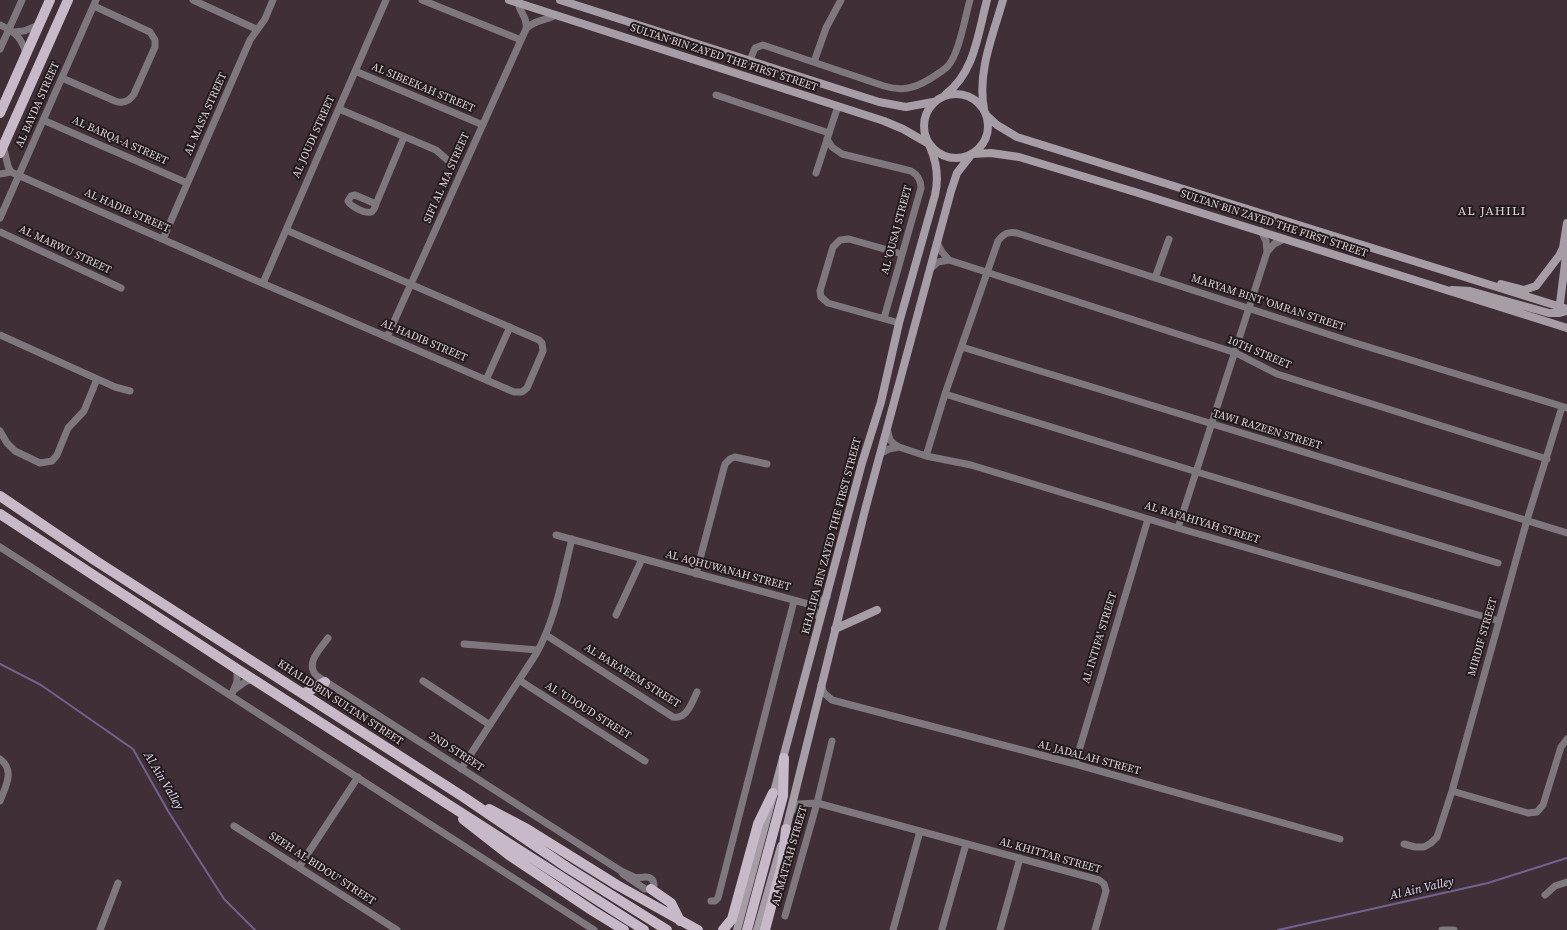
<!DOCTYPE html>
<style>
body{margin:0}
canvas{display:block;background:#412f37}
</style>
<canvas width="1567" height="930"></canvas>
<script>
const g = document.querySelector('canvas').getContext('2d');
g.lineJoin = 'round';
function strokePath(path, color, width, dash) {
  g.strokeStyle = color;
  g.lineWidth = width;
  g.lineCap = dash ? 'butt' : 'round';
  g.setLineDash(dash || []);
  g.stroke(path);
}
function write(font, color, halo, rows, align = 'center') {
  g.font = font + ' "Source Serif 4",serif';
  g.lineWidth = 4;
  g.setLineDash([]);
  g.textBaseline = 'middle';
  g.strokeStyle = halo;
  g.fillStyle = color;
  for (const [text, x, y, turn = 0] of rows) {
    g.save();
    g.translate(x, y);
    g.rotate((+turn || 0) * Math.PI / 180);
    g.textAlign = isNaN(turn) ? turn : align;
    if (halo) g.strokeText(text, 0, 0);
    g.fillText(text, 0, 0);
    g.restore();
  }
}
strokePath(new Path2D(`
 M0,664L41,685L133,749L168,811L224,899L255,930
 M1278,930L1488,883L1567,858`), '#726290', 2);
strokePath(new Path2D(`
 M193,0L256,29
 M422,0L521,40
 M518,3C520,13 528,18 526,29
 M0,25C15,32 21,37 26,53
 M14,32L24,31L39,25
 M0,49L22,0
 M750,60L755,48L763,45L884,86C901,91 913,89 928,80C934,76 942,72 948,66C959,54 965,17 970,0
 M814,62L826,28L841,0
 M355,71L483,125
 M62,78L115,101C123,104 129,102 134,94L155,47V40L150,32L94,6
 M716,95L829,133
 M339,109L436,150L451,163
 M43,120L187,183
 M827,139L832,147L842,154L911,171C918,175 921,180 921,188L884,318
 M3,145L8,166L11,172
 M816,173L838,106
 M0,174L11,172L248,277L514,392H522L527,388L543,351L542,343L539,340L286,230
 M376,204L355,195L351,196L348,201C350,206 365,214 371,212C374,211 375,207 376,204L404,137
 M0,218L96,0
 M1261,231L1266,241L1267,252
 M0,232L121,288
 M163,239L250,40L265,19L273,0
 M937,243L942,252L949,260
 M930,269L938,262L949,260L1236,353L1277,374L1547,459
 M1155,278L1169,239
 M263,283L386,0
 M899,323L828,303L821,297L820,291L833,247L840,240L849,239L902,254
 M0,335L115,387L130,391
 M387,337L526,29C535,19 546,21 556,15
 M962,347L1567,533
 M486,380L510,327
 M945,394L1197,472L1498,563
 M887,429L890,440L894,444L899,447L926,456L971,465L1178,528L1499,621
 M0,431L7,443L15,451L40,463L52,461L57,455L68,428L84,411L97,379
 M880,454L889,449L899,447
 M926,456L945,394L998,241C1003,234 1008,231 1017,233L1349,341L1567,408
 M1178,528L1267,252L1274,244L1284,239
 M556,535L808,604L814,609L820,619
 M0,547L594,930
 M696,574L725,464L730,459L735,457L767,464
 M808,604L819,602L827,597
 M616,615L642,559
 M546,635L673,717C687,720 692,702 697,692
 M328,638C321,648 304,664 317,676L621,871L636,878C644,877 653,874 654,885L651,889H645L623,874L621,871
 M464,644L538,650
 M519,680L645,761
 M423,681L490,725
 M821,685L824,693L832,700L1075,764L1340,839
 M234,690L245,682L253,679
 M231,696L237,682V669
 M0,759C15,770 6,786 0,801
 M1075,764L1148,519
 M461,769L536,654C556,619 562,578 572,539
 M1452,791L1528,813L1537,812L1543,805L1561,747L1567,739
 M791,812L799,804L817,803L1099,880L1104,884L1106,891L1095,930
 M234,826L397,930
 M1404,844L1415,847H1424L1431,843L1437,837L1452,791L1527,520L1562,407
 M299,867L358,777
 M1545,895L1555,886L1567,882
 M711,901H715L718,898L794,601
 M785,916L817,803L832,741
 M942,929L966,844
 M100,930L118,883
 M893,930L920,831
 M1000,930L1020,858
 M1442,930H1454`), '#7e787e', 7);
strokePath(new Path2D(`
 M509,0L884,121L903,129L929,144
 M560,0L879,102L906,107L933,102
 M924 126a32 32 0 1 1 64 0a32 32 0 1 1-64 0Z
 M946,94C975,72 978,33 987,0
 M984,109C977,72 993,35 1003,0
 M986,115L997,125L1017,137L1567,309
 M972,154L991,153L1019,157L1135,192L1567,328
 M1501,284L1524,290L1536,286L1559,256L1563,248L1567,223
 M1452,290L1470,291L1549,313H1559L1567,311
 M1559,311L1567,248
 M835,629L877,610
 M785,833L865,510L951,191L957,173L971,155
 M737,930L862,463L881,402L899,323L935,195C939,178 937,163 930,147
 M757,930L781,846`), '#a79da7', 8);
strokePath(new Path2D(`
 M0,113L50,0
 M0,153L68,0
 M0,496L96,561L465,798L568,868L667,930
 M0,514L237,669L644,930
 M303,694L325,682
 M489,809L527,829L617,885L698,930
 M463,819L509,855L593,911L624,930
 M651,889L671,903L680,921
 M723,930L732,919L758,824L773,793
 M747,930L783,796L784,758
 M765,930L782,865L786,829`), '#c7b9c7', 10);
write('11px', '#dfd3d8', '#221a1d', [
 ["SULTAN BIN ZAYED THE FIRST STREET",724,58,18],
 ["AL SIBEEKAH STREET",423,88,23],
 ["AL BAYDA STREET",38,105,-66],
 ["AL MAS'A STREET",206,114,-66],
 ["AL JOUDI STREET",314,137,-66],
 ["AL BARQA-A STREET",120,141,24],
 ["SIFI AL MA STREET",447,178,-66],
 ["AL HADIB STREET",127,211,24],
 ["SULTAN BIN ZAYED THE FIRST STREET",1274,224,18],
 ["AL 'OUSAJ STREET",897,230,-75],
 ["AL MARWU STREET",65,250,25],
 ["MARYAM BINT 'OMRAN STREET",1268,303,18],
 ["AL HADIB STREET",424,341,23],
 ["10TH STREET",1259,353,23],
 ["TAWI RAZEEN STREET",1267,430,17],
 ["AL RAFAHIYAH STREET",1202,523,17],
 ["KHALIFA BIN ZAYED THE FIRST STREET",832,536,-75],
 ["AL AQHUWANAH STREET",728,571,15],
 ["MIRDIF STREET",1483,637,-74],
 ["AL INTIFA' STREET",1100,638,-73],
 ["AL BARA'EEM STREET",632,676,32],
 ["KHALID BIN SULTAN STREET",340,703,33],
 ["AL 'UDOUD STREET",588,711,32],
 ["2ND STREET",456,752,33],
 ["AL JADALAH STREET",1089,758,15],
 ["AL MATTAH STREET",790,856,-74],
 ["AL KHITTAR STREET",1050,856,16],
 ["SEEH AL BIDOU' STREET",322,869,33]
]);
write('italic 12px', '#e3daf8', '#221a1d', [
 ["Al Ain Valley",163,781,59],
 ["Al Ain Valley",1422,889,-13]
]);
g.letterSpacing = '1px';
write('13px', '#dfd3d8', '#221a1d', [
 ["AL JAHILI",1492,212]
]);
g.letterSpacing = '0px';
</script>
